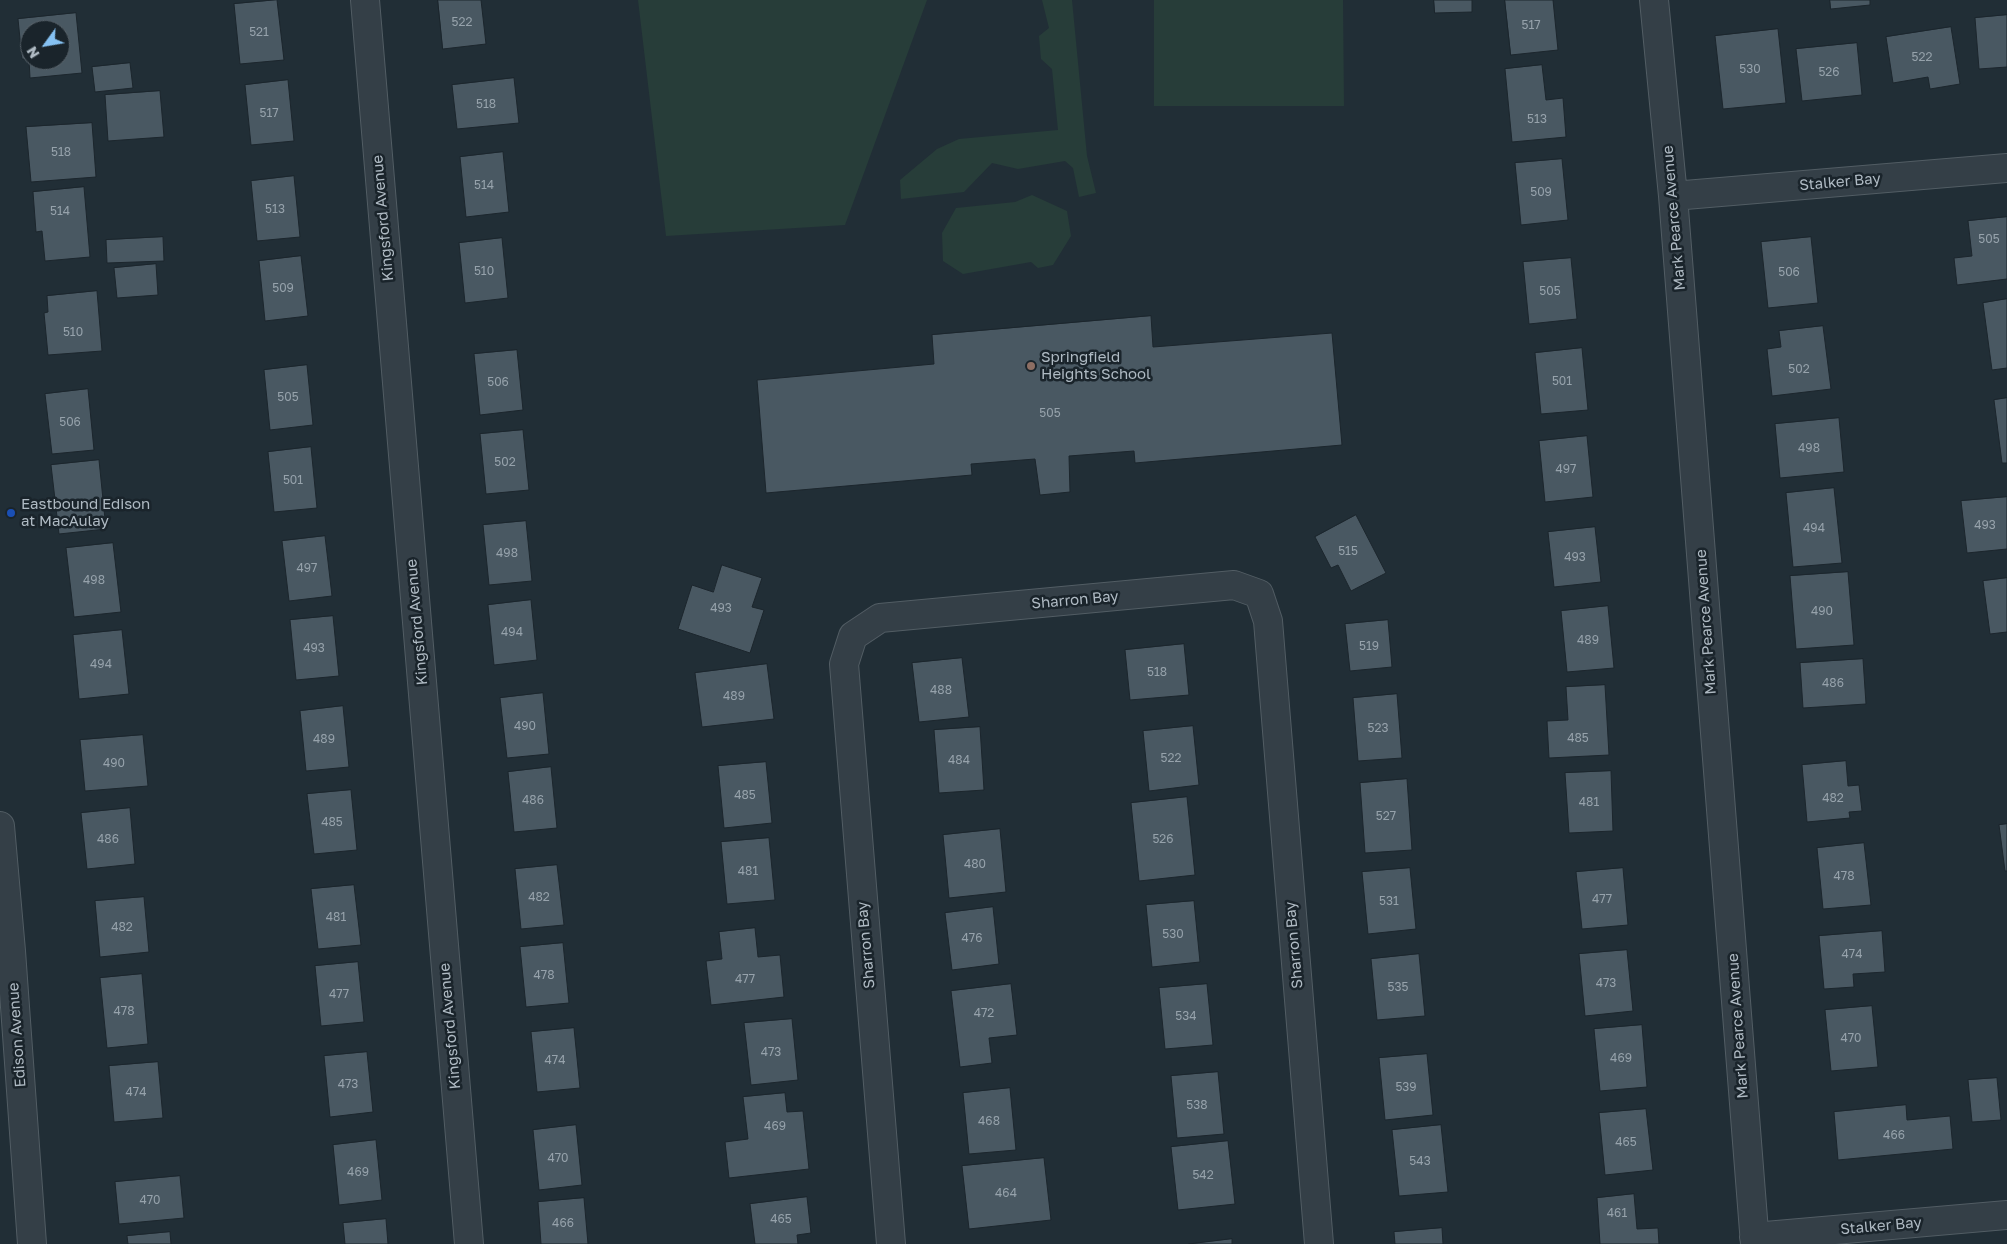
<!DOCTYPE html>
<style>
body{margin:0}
#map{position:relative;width:2007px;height:1244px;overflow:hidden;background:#212e36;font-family:"Golos Text",sans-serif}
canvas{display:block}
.north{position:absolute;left:20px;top:20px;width:50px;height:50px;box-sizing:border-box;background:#1a242b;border:1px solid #566068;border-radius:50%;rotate:238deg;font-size:14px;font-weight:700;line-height:20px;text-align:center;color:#afbac3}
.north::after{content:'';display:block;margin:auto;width:18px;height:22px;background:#85c1f2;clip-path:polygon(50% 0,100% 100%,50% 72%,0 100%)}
</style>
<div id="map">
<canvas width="2007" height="1244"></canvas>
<div class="north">N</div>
</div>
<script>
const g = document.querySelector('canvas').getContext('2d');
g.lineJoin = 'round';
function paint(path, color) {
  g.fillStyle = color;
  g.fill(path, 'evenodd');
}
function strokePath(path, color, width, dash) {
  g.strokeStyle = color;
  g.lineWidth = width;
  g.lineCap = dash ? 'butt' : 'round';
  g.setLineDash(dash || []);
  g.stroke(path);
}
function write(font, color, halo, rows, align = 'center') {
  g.font = font + ' "Golos Text",sans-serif';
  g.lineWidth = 5;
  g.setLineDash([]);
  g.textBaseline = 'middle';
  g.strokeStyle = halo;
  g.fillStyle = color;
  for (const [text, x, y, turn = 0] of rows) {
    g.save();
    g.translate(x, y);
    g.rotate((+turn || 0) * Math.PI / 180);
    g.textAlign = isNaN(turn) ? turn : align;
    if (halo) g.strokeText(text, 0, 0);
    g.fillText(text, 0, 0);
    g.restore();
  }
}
paint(new Path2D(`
 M638,0H927L845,225L666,236Z
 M1042,0H1072L1087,156L1096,193L1079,197L1073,168L1065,161L1018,169L992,163L964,192L901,199L900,180L937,149L959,139L1058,130L1052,69L1041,59L1039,36L1049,28Z
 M1154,0H1343L1344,106H1154Z
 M1032,195L1067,211L1071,236L1053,265L1038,268L1031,262L963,274L943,261L942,233L956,208L1015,202Z`), '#273d39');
const building = new Path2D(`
 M277,0L284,60L240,64L234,4Z
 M438,0H481L486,44L443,49Z
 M1434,0H1472V12L1435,13Z
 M1505,0H1553L1558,50L1511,55Z
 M1830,0H1870V5L1831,9Z
 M76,13L82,73L30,78L29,59H22L18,19ZM30,30H60V60H30Z
 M2007,15V67L1979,69L1975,18Z
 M1951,27L1960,84L1930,89L1928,77L1893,83L1886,37Z
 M1778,29L1786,103L1723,109L1715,36Z
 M1857,43L1862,95L1802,101L1796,49Z
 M130,63L133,88L95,92L92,67Z
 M1542,65L1546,100L1563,98L1566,137L1512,142L1505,69Z
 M514,78L519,123L457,129L452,85Z
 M288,80L294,141L251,145L245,85Z
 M160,91L164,137L108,141L105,95Z
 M92,123L96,177L31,182L26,127Z
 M503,152L509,212L466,217L460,157Z
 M1562,159L1568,220L1521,225L1515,163Z
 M294,176L300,237L257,241L251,181Z
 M84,187L90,257L45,261L42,231L36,232L33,192Z
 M2007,217V279L1957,285L1954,258L1972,256L1968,221Z
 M163,237L164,261L107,263L106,240Z
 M1811,237L1818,303L1768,308L1761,242Z
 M502,238L508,298L465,303L459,243Z
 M301,256L308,316L265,321L259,261Z
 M1571,258L1577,319L1529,324L1523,262Z
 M156,264L158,295L117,298L114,268Z
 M97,291L102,351L48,355L44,313L48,312L47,296Z
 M2007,299V368L1992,370L1983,303Z
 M1151,316L1153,347L1332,333L1342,445L1135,463L1134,451L1069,456L1070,492L1040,495L1035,459L971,464L972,475L766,493L757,380L934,364L932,335Z
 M1823,326L1831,389L1772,396L1767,349L1781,347L1779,331Z
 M1582,348L1588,410L1541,414L1535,353Z
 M517,350L523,410L480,415L474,354Z
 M307,365L313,425L270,430L264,370Z
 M88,389L94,450L52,454L45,394Z
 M2007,398V463H2002L1994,400Z
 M1839,418L1844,472L1780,478L1775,424Z
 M523,430L529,490L486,494L480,434Z
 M1587,436L1593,497L1545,502L1539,441Z
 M311,447L317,508L274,512L268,452Z
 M99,460L106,529L59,534L51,465Z
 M1834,488L1842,563L1793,567L1786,493Z
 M2007,497V549L1967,553L1961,501Z
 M1356,515L1386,573L1351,591L1338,565L1331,568L1315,537Z
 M526,521L532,581L489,585L483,525Z
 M1595,527L1601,582L1554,587L1548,532Z
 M325,536L332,596L289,601L282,541Z
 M113,543L121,612L74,617L66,548Z
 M722,565L762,578L752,607L764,610L750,653L678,629L692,585L713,592Z
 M1848,572L1854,645L1796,649L1790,576Z
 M2007,578V632L1990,634L1983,581Z
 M531,600L537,660L494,665L488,605Z
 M1608,606L1614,668L1567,672L1561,611Z
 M333,616L339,676L296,680L290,620Z
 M1388,620L1392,667L1350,671L1345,624Z
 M122,630L129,694L79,699L73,635Z
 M1184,644L1189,695L1130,700L1125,650Z
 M962,658L969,717L919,722L912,663Z
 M1863,659L1866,704L1803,708L1800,663Z
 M767,664L774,719L702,727L695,673Z
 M1605,685L1609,755L1549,758L1547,721L1568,720L1566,687Z
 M543,693L549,754L507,758L500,698Z
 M1397,694L1402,758L1358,761L1353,698Z
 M343,706L349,767L306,771L300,711Z
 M1193,726L1199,785L1149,791L1143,731Z
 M980,727L984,790L939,793L934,730Z
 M143,735L148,786L85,791L80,740Z
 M1846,761L1848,786L1859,785L1862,811L1849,812L1850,818L1807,822L1802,765Z
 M766,762L772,823L724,828L718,766Z
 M551,767L557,828L514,832L508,772Z
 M1611,771L1613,831L1569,833L1565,773Z
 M1407,779L1412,850L1365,853L1360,783Z
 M351,790L357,850L314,854L307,794Z
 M1187,797L1195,875L1139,881L1131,803Z
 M130,808L135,864L87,869L81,813Z
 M2007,824V871H2005L1999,825Z
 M1000,829L1006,892L949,898L943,835Z
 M769,838L775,900L727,904L721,842Z
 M1864,843L1871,905L1823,909L1817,848Z
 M557,865L564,925L521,929L515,869Z
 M1410,868L1416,929L1368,934L1362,872Z
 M1623,868L1628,925L1582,929L1576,872Z
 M354,885L361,945L318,949L311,889Z
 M144,897L149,952L100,957L95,901Z
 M1194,901L1200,962L1152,967L1146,905Z
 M993,907L999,964L952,970L945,913Z
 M755,928L758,957L780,955L784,997L711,1005L706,961L722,959L719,932Z
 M1882,931L1885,972L1853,974L1854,987L1824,989L1819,936Z
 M563,943L569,1003L526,1007L520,947Z
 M1627,950L1633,1011L1585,1016L1579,954Z
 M1419,954L1425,1016L1377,1020L1371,959Z
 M358,962L364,1022L321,1026L315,966Z
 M142,974L148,1044L107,1048L100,978Z
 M1011,984L1017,1035L989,1038L992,1063L960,1067L951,991Z
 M1207,984L1213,1045L1165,1049L1159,988Z
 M1872,1006L1878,1067L1831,1071L1825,1010Z
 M792,1019L798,1080L751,1085L744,1023Z
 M1642,1025L1647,1087L1600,1091L1594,1029Z
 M574,1028L580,1088L537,1092L531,1032Z
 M367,1052L373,1112L330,1117L324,1056Z
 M1427,1054L1433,1115L1385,1120L1379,1058Z
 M158,1062L163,1118L114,1122L109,1066Z
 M1218,1072L1224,1134L1177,1138L1171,1076Z
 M1997,1078L2001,1120L1972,1122L1968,1080Z
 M1010,1088L1016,1150L969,1154L963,1093Z
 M785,1093L787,1112L803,1111L809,1169L729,1178L725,1142L748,1139L743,1097Z
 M1906,1105L1907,1120L1950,1116L1953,1149L1838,1160L1834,1112Z
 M1646,1109L1653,1170L1605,1175L1599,1113Z
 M576,1125L582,1185L539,1190L533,1130Z
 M1441,1125L1448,1192L1399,1196L1392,1130Z
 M376,1140L382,1200L339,1205L333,1145Z
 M1228,1141L1235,1204L1178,1210L1171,1147Z
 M1044,1158L1051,1220L969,1229L962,1166Z
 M180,1176L184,1218L119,1224L115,1182Z
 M1634,1194L1637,1229L1658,1228L1659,1244H1600L1597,1198Z
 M807,1197L811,1233L797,1235L798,1244H755L750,1204Z
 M584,1198L588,1244H541L538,1202Z
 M386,1219L388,1244H345L343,1223Z
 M1442,1228L1443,1244H1395L1394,1232Z
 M170,1232L171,1244H128L127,1236Z
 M1232,1239V1244H1189Z`);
paint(building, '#495862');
strokePath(building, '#1c262d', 1);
const minor = new Path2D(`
 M365,0L469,1244
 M1654,0L1673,196L1755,1244
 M1673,196L2007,168
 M0,826L11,951L32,1244
 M1754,1237L2007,1215
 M891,1244L844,664L853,636L880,618L1234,585L1259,594L1268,621L1319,1244`);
strokePath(minor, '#525d64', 30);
strokePath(minor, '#343f47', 28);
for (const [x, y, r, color] of [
 [1031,366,5,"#8d6e63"],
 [11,513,5,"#1a4fb4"]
]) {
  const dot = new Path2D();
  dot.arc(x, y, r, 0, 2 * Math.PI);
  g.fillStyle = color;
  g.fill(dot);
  strokePath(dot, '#1a242b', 2);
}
write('12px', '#96a2ab', null, [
 ["522",462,22],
 ["517",1531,25],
 ["521",259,32],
 ["522",1922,57],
 ["530",1750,69],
 ["526",1829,72],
 ["518",486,104],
 ["517",269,113],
 ["513",1537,119],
 ["518",61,152],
 ["514",484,185],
 ["509",1541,192],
 ["513",275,209],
 ["514",60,211],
 ["505",1989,239],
 ["510",484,271],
 ["506",1789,272],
 ["509",283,288],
 ["505",1550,291],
 ["510",73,332],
 ["502",1799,369],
 ["501",1562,381],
 ["506",498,382],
 ["505",288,397],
 ["505",1050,413],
 ["506",70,422],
 ["498",1809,448],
 ["502",505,462],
 ["497",1566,469],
 ["501",293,480],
 ["493",1985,525],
 ["494",1814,528],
 ["515",1348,551],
 ["498",507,553],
 ["493",1575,557],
 ["497",307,568],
 ["498",94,580],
 ["493",721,608],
 ["490",1822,611],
 ["494",512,632],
 ["489",1588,640],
 ["519",1369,646],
 ["493",314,648],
 ["494",101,664],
 ["518",1157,672],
 ["486",1833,683],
 ["488",941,690],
 ["489",734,696],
 ["490",525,726],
 ["523",1378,728],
 ["485",1578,738],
 ["489",324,739],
 ["522",1171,758],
 ["484",959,760],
 ["490",114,763],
 ["485",745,795],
 ["482",1833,798],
 ["486",533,800],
 ["481",1589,802],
 ["527",1386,816],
 ["485",332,822],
 ["486",108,839],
 ["526",1163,839],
 ["480",975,864],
 ["481",748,871],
 ["478",1844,876],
 ["482",539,897],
 ["477",1602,899],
 ["531",1389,901],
 ["481",336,917],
 ["482",122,927],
 ["530",1173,934],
 ["476",972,938],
 ["474",1852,954],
 ["478",544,975],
 ["477",745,979],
 ["473",1606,983],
 ["535",1398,987],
 ["477",339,994],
 ["478",124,1011],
 ["472",984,1013],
 ["534",1186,1016],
 ["470",1851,1038],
 ["473",771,1052],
 ["469",1621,1058],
 ["474",555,1060],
 ["473",348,1084],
 ["539",1406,1087],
 ["474",136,1092],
 ["538",1197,1105],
 ["468",989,1121],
 ["469",775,1126],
 ["466",1894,1135],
 ["465",1626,1142],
 ["470",558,1158],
 ["543",1420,1161],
 ["469",358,1172],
 ["542",1203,1175],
 ["464",1006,1193],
 ["470",150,1200],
 ["461",1617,1213],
 ["465",781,1219],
 ["466",563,1223]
]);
write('15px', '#afbac3', '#1a242b', [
 ["Stalker Bay",1840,182,-5],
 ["Kingsford Avenue",383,218,-95],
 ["Mark Pearce Avenue",1674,218,-95],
 ["Sharron Bay",1075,600,-5],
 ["Kingsford Avenue",417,622,-95],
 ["Mark Pearce Avenue",1706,622,-94],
 ["Sharron Bay",866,945,-95],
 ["Sharron Bay",1294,945,-95],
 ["Kingsford Avenue",450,1026,-95],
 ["Mark Pearce Avenue",1738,1026,-94],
 ["Edison Avenue",17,1035,-94],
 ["Stalker Bay",1881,1226,-5]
]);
write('15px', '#afbac3', '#1a242b', [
 ["Springfield",1041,357],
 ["Heights School",1041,374],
 ["Eastbound Edison",21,504],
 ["at MacAulay",21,521]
], 'left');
</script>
